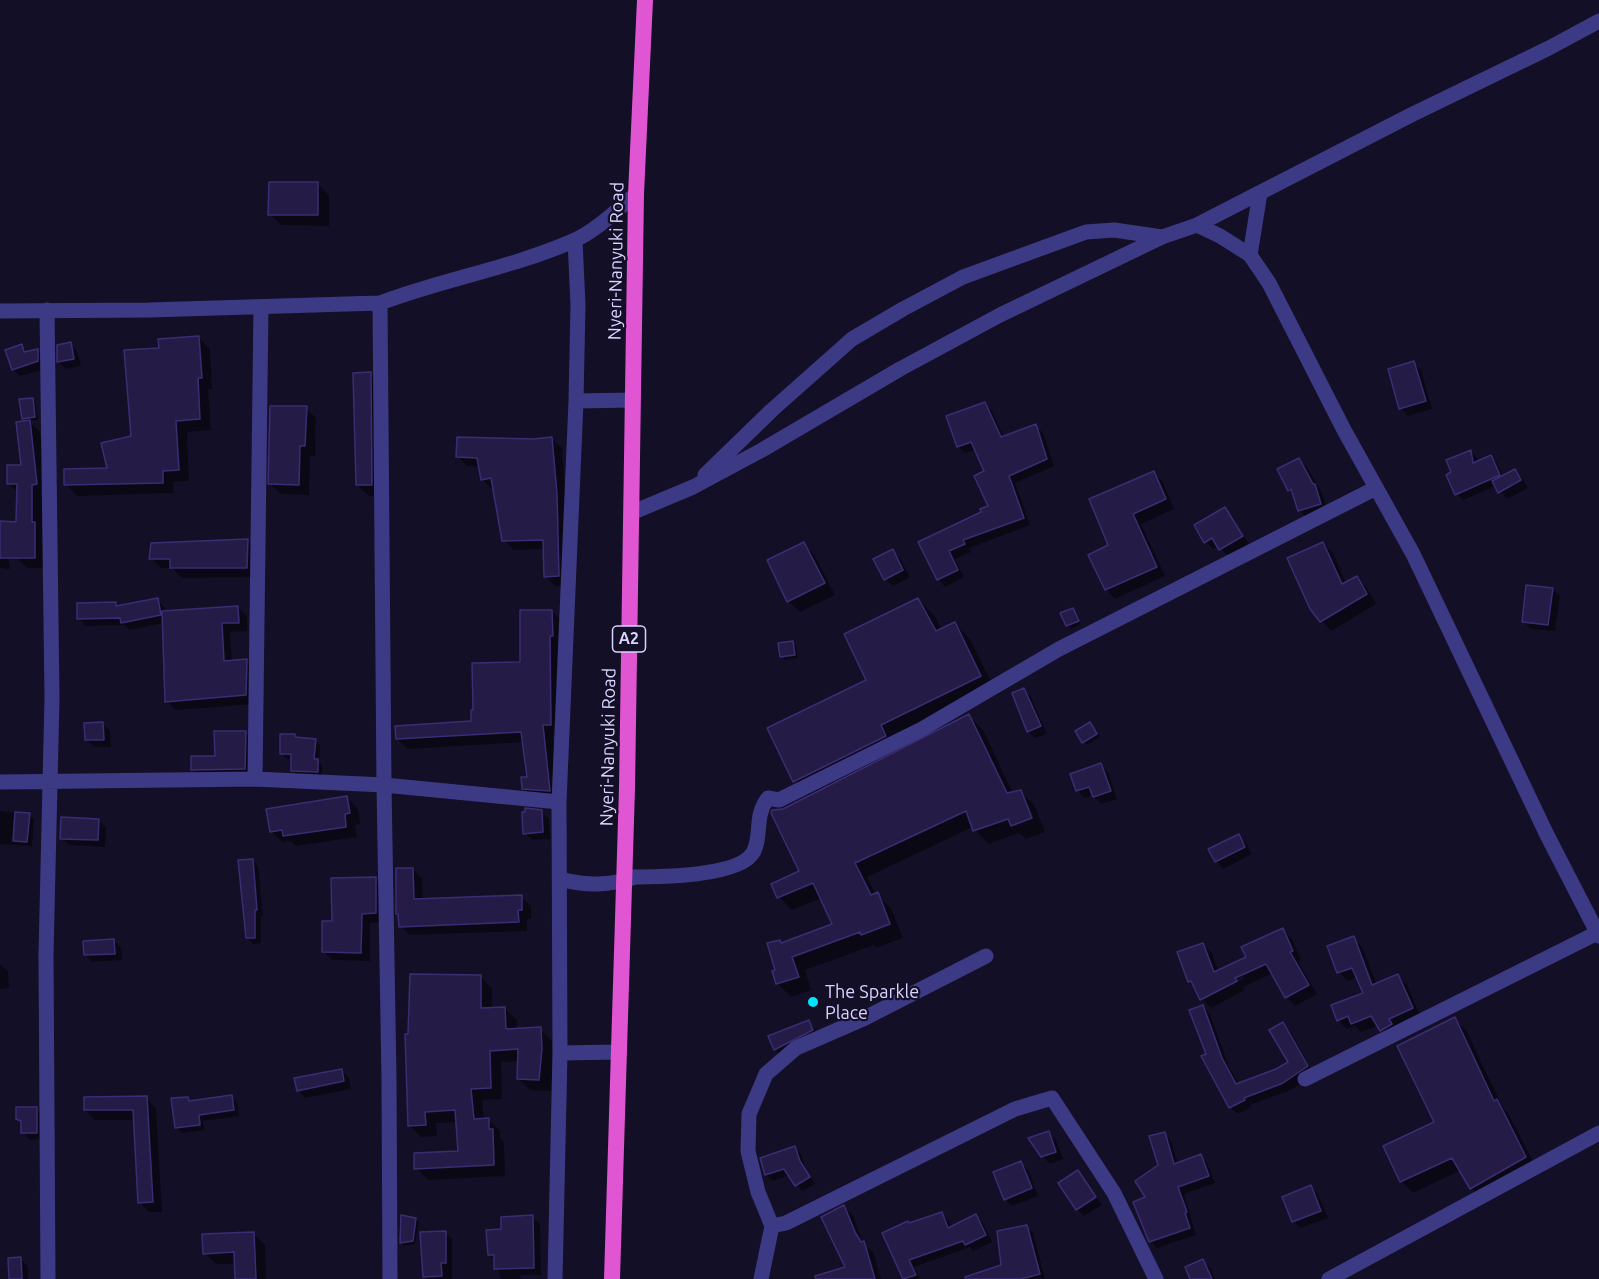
<!DOCTYPE html>
<style>
body{margin:0}
canvas{display:block;background:#130f26}
</style>
<canvas width="1599" height="1279"></canvas>
<script>
const g = document.querySelector('canvas').getContext('2d');
g.lineJoin = 'round';
function paint(path, color) {
  g.fillStyle = color;
  g.fill(path, 'evenodd');
}
function strokePath(path, color, width, dash) {
  g.strokeStyle = color;
  g.lineWidth = width;
  g.lineCap = dash ? 'butt' : 'round';
  g.setLineDash(dash || []);
  g.stroke(path);
}
function write(font, color, halo, rows, align = 'center') {
  g.font = font + ' Ubuntu,sans-serif';
  g.lineWidth = 4.5;
  g.setLineDash([]);
  g.textBaseline = 'middle';
  g.strokeStyle = halo;
  g.fillStyle = color;
  for (const [text, x, y, turn = 0] of rows) {
    g.save();
    g.translate(x, y);
    g.rotate((+turn || 0) * Math.PI / 180);
    g.textAlign = isNaN(turn) ? turn : align;
    if (halo) g.strokeText(text, 0, 0);
    g.fillText(text, 0, 0);
    g.restore();
  }
}
paint(new Path2D(`
 M317,183L329,195V226L281,225L270,214Z
 M199,338L210,349L212,389H208L211,430L187,432L189,481L173,482L174,493L77,496L66,484L109,469L133,437L160,349Z
 M70,343L77,351L81,366L66,369L59,362V346Z
 M21,346L28,353L37,350L45,358V369L20,376L13,369Z
 M1414,363L1421,370L1432,409L1408,416L1401,408Z
 M370,374L382,385L383,496H369L357,485Z
 M32,399L35,402L38,420L29,421L40,432L47,494H42V530L45,533V568H27L16,558L18,493L8,483L22,467L27,422L23,418Z
 M985,404L992,411L1004,437L1035,426L1043,433L1054,466L1015,483L1030,525L969,548L971,552L955,559L964,577L945,587L938,579L920,543L983,513L990,507L986,472L976,450L965,453L958,446Z
 M306,408L316,418L315,456H310L309,495L281,494L270,484Z
 M552,439L562,448L566,505L568,586H555L545,576V549L514,550L504,540L495,488L492,489L482,479L480,467L467,466L457,456L533,440Z
 M1471,451L1477,458L1478,462L1491,457L1497,463L1503,477L1515,471L1522,478L1528,488L1507,499L1496,486L1463,500L1457,494Z
 M1299,460L1307,467L1322,493L1328,511L1306,517L1299,510L1294,495L1289,490Z
 M1153,473L1163,482L1174,509L1141,524L1165,576L1115,599L1106,589L1110,546Z
 M1225,508L1232,516L1249,544L1228,556L1219,546L1213,549L1206,542Z
 M0,529L5,534L10,569L0,568Z
 M248,541L258,551L257,577L182,578L172,568H161L151,558Z
 M1323,543L1333,553L1346,583L1357,578L1367,588L1376,604L1331,631L1312,609Z
 M804,544L815,556L835,595L800,612L788,601Z
 M892,551L900,558L910,577L893,586L886,579Z
 M1552,589L1560,596L1555,631L1531,629L1523,621Z
 M157,599L164,607L166,613L238,607L247,616V631L230,632L232,662L246,661L255,669V704L176,710L167,701L164,623L129,630L125,625L86,626L78,619L116,603L119,607Z
 M918,599L934,615L942,630L955,623L970,639L996,692L896,740L901,751L969,716L983,730L1013,793L1021,792L1034,805L1045,832L1026,839L1019,833L988,844L973,827L867,877L876,895L891,908L903,938L876,948L874,945L805,970L811,990L791,997L778,984L774,972L777,971L782,944L835,925L822,898L792,910L779,897L801,872L784,810L810,797L794,781L868,680Z
 M1073,610L1081,624L1071,629L1068,625Z
 M552,611L562,621L561,735H553L559,801L534,798L523,788L528,778L524,742L408,749L397,739L473,723L522,663Z
 M792,642L796,645L798,658L785,660L782,657Z
 M1024,690L1031,697L1047,734L1035,738L1028,731Z
 M102,723L110,731L111,747H94L86,739Z
 M1090,724L1100,737L1087,745L1084,742Z
 M245,732L253,740L252,776L200,777L193,769L216,757Z
 M294,735L298,739L315,740L320,745L319,762L322,766V776L297,775L292,770V759H287L282,754Z
 M1101,765L1108,772L1117,799L1101,804L1093,795L1085,798L1077,790Z
 M347,798L358,809L360,824L355,825L357,837L296,846L290,841L282,842L271,831Z
 M0,811L29,815L34,820L32,846L0,844Z
 M541,812L549,819L550,839L532,840L525,833Z
 M99,820L106,828L105,847L69,845L61,838Z
 M1239,836L1246,843L1252,854L1223,869L1216,861Z
 M252,860L258,866L263,916H261V943L253,944L247,937Z
 M413,869L422,879L423,900L521,897L531,906V919H527V931L410,935L400,926Z
 M375,878L384,887L385,922L370,923V961L332,960L323,951L333,923Z
 M1283,930L1292,939L1301,960L1298,962L1317,994L1295,1006L1286,997L1273,973L1243,987L1245,990L1211,1008L1202,999L1197,988L1190,982L1179,953L1203,944L1212,953L1218,971L1248,958ZM1243,976L1244,979L1203,1000V997Z
 M1353,938L1362,947L1377,985L1398,976L1407,985L1421,1017L1390,1039L1378,1026L1361,1032L1355,1026L1347,1029L1338,1020L1365,994L1358,977L1348,981L1339,972Z
 M114,941L121,948L122,960L92,962L85,955Z
 M0,964L8,971L9,988L0,989Z
 M481,977L492,988V1009H505L517,1020V1030L540,1029L552,1041L553,1061L551,1091L530,1090L518,1078L519,1061L501,1062L502,1099L482,1100L484,1120L488,1119L500,1131V1138L504,1142L505,1176L428,1180L416,1168L459,1152L457,1122L436,1123L437,1136L421,1137L409,1125Z
 M1203,1006L1210,1014L1229,1067L1239,1084L1277,1070L1290,1063L1282,1024L1290,1031L1314,1074L1291,1090L1250,1105L1251,1107L1238,1114L1230,1107L1208,1054Z
 M1454,1019L1466,1030L1502,1106L1508,1113L1537,1169L1483,1200L1471,1188L1461,1170L1413,1193L1401,1181L1436,1123Z
 M808,1022L816,1030L819,1038L782,1057L775,1049Z
 M341,1070L349,1078L351,1089L305,1098L298,1090Z
 M231,1096L237,1102L239,1116L203,1121L205,1130L182,1133L176,1128L188,1099L191,1102Z
 M146,1098L156,1108L162,1212H149L139,1202L135,1120H95L85,1110Z
 M36,1109L44,1116V1139L30,1140L23,1132V1124L18,1119Z
 M1048,1133L1056,1140L1063,1159L1050,1164L1042,1156Z
 M1164,1134L1171,1141L1178,1164L1200,1156L1207,1163L1215,1183L1184,1194L1196,1235L1157,1248L1150,1241L1147,1198L1160,1166Z
 M794,1147L801,1154L806,1169L815,1184L802,1191L790,1175L773,1181L766,1175Z
 M1020,1163L1028,1170L1038,1196L1012,1206L1005,1199Z
 M1078,1172L1085,1180L1102,1205L1084,1216L1077,1209Z
 M1311,1187L1318,1194L1328,1218L1300,1228L1293,1221Z
 M844,1207L853,1216L863,1243L873,1252L881,1279H825L847,1268Z
 M942,1214L949,1221L951,1228L976,1216L983,1223L992,1242L973,1251L970,1247L914,1267L920,1279H905L884,1234Z
 M532,1217L540,1224L541,1275H519L521,1279H501L496,1261L489,1255L503,1230Z
 M415,1219L419,1222L415,1244L404,1246L401,1243Z
 M1026,1226L1033,1233L1045,1279H966L1002,1266Z
 M445,1232L452,1239V1279H427L424,1276V1265L422,1263L421,1233Z
 M253,1233L265,1245L266,1279H237L236,1264H216L205,1253Z
 M20,1259L28,1266V1279H10Z
 M1203,1261L1210,1268L1215,1279H1192Z`), '#0007');
const building = new Path2D(`
 M269,182H318V215H268Z
 M199,336L202,378H198L200,419L176,421L179,470L163,471V483L64,485V469L107,468L101,443L131,436L124,350L159,348L158,339Z
 M71,342L74,359L57,362V345Z
 M22,344L24,352L38,349V361L12,370L5,350Z
 M1414,361L1426,401L1399,409L1388,369Z
 M371,372L372,485H356L353,373Z
 M33,398L35,417L22,419L19,399Z
 M985,402L1001,437L1036,424L1047,459L1009,476L1024,518L963,540L965,544L949,551L958,570L937,580L918,542L981,512L980,509L988,506L974,476L984,471L971,442L957,447L946,416Z
 M270,406H307L305,446H300L299,485L268,484Z
 M30,420L37,484L32,485V522H35V558H0V521L16,522L17,484H7V465H21L16,422Z
 M457,437L533,439L552,437L557,494L559,576L544,577L543,540L502,541L491,478L481,480L477,458L456,457Z
 M1471,450L1473,463L1491,455L1500,475L1455,495L1446,475L1451,472L1446,460Z
 M1299,458L1313,484H1315L1321,504L1298,511L1291,489L1288,491L1277,469Z
 M1515,469L1521,480L1498,493L1492,481Z
 M1154,471L1166,499L1133,514L1157,567L1105,590L1088,555L1108,545L1089,499Z
 M1225,507L1243,536L1219,550L1212,538L1204,543L1194,525Z
 M248,539L247,568H170V559H149L151,543Z
 M804,542L825,583L787,602L767,560Z
 M1323,542L1342,584L1357,576L1367,594L1320,622L1310,609L1287,558Z
 M893,549L903,570L884,580L873,559Z
 M1526,585L1553,588L1548,625L1522,622Z
 M158,598L161,615L121,623L120,618L77,619V603L116,602V606Z
 M918,598L936,631L955,622L981,676L881,725L886,736L793,782L767,728L866,680L844,634Z
 M238,606L239,623H222L224,661L247,659L246,695L165,702L162,611Z
 M1073,608L1079,621L1066,626L1060,613Z
 M520,610H552L553,636H550L551,725H543L550,791L522,789L521,777H527L521,732L396,739L395,726L471,721V710H473L472,663L520,662Z
 M793,641L795,655L780,657L778,643Z
 M1024,688L1041,726L1027,732L1012,693Z
 M969,714L1007,793L1021,790L1032,818L1011,826L1008,819L973,831L966,811L855,863L871,895L878,892L890,924L861,935L860,932L792,957L799,977L776,984L772,971L775,970L767,943L780,940L781,943L832,924L813,883L777,898L771,884L799,871L771,813L772,810L783,809Z
 M103,722L104,740H85L84,723Z
 M1090,722L1097,734L1082,743L1075,731Z
 M214,731H246L245,769L191,770V756H215Z
 M280,734H295V737L316,739L314,759H318V772L291,771V754H280Z
 M1101,763L1111,791L1093,797L1089,787L1076,791L1070,774Z
 M347,796L350,813L345,814L346,827L283,836L282,830L270,832L266,809Z
 M525,808L542,810L543,832L523,834L522,812H525Z
 M15,812L30,813L27,842L13,841Z
 M61,817L99,819L98,840L60,839Z
 M1239,834L1245,847L1215,862L1208,849Z
 M253,859L257,910H255V938H246L238,860Z
 M396,868H413L414,899L522,895V910H518L519,922L399,927L398,914H396Z
 M376,877V913L362,914L361,953L322,952V921H332L331,878Z
 M1283,928L1293,951L1290,952L1309,985L1285,998L1266,964L1235,978L1237,981L1200,1000L1191,981L1188,982L1177,952L1203,943L1214,972L1246,957L1241,947Z
 M1354,936L1372,985L1398,974L1413,1008L1389,1019L1392,1024L1380,1031L1371,1016L1351,1024L1348,1016L1337,1021L1331,1005L1363,993L1352,968L1337,973L1327,946Z
 M114,939L115,954L84,955L83,941Z
 M410,974L481,975V1008L505,1007L506,1029L541,1027L542,1048L539,1080L517,1079L518,1049L490,1051L491,1088L471,1089L474,1119L489,1118V1129H493L494,1165L414,1169V1153L458,1151L455,1110L425,1112L426,1125L408,1126L405,1034H408Z
 M1203,1005L1222,1058L1236,1084L1276,1069L1288,1062L1269,1030L1283,1022L1308,1066L1283,1083L1244,1098L1245,1100L1229,1108L1201,1056L1206,1054L1189,1010Z
 M1455,1017L1494,1101L1497,1099L1526,1157L1470,1189L1452,1158L1400,1182L1383,1146L1434,1122L1397,1046Z
 M809,1020L813,1030L774,1050L768,1036Z
 M342,1069L344,1081L297,1091L294,1078Z
 M232,1095L234,1110L199,1115L200,1125L175,1128L171,1098L188,1097L189,1101Z
 M147,1096L153,1202L138,1203L133,1110H84V1097Z
 M16,1107H37V1133H21V1121L16,1119Z
 M1049,1131L1056,1152L1041,1157L1028,1138Z
 M1165,1132L1174,1164L1201,1154L1209,1176L1178,1187L1187,1212L1185,1213L1190,1228L1149,1242L1133,1202L1145,1197L1135,1181L1158,1165L1149,1136Z
 M795,1146L800,1161L810,1177L795,1186L784,1169L765,1175L760,1158Z
 M1021,1161L1032,1188L1004,1200L993,1172Z
 M1078,1170L1096,1197L1076,1210L1058,1183Z
 M1311,1185L1321,1211L1292,1222L1282,1197Z
 M844,1205L855,1232L861,1242L864,1241L875,1279H816L815,1276L845,1267L821,1217Z
 M942,1212L948,1228L976,1214L986,1235L965,1245L963,1241L909,1260L916,1275L903,1279L882,1233L908,1221L909,1223Z
 M401,1215L416,1218L413,1241L400,1243Z
 M533,1215L534,1268L494,1269V1255H488L486,1230L501,1229V1217Z
 M1027,1225L1040,1274L1021,1279H966L965,1277L1001,1265L997,1231Z
 M446,1231V1263H441L442,1276L423,1277L420,1232Z
 M254,1232L256,1279H235L234,1252L203,1254L202,1234Z
 M21,1257L22,1279H9L8,1258Z
 M1203,1259L1212,1279H1190L1185,1267Z`);
paint(building, '#241b47');
strokePath(building, '#3b2d73', 1.5);
strokePath(new Path2D(`
 M1197,225L1220,236L1250,255L1269,283L1344,430L1413,554L1547,835L1599,936
 M1250,255L1260,193
 M380,303L384,785L389,1079L390,1279
 M47,310L52,698L46,954L48,1279
 M0,311L149,310L380,303C443,279 511,268 573,241C596,231 617,210 636,194
 M576,401L633,400
 M705,475L772,410L852,339L903,309L963,277L1086,232L1114,230L1162,237
 M631,513L693,487L762,450L900,369L1000,315L1162,237L1197,225L1411,115L1549,48L1599,21
 M255,779L261,307
 M0,782L255,779L384,785L559,802
 M625,877C651,877 741,878 754,851C762,834 754,816 768,798L779,800L922,729L1059,649L1376,488
 M560,879C586,886 609,886 636,877
 M560,1053L619,1052
 M1305,1079L1597,933
 M772,1226L786,1223L1015,1109L1052,1098L1114,1193L1156,1279
 M555,1279L560,1053L559,802L576,401L578,305L575,240
 M761,1279L772,1226L758,1192L748,1151L749,1114L766,1074L796,1048L865,1018L986,956
 M1329,1279L1599,1133`), '#3d3a85', 15);
strokePath(new Path2D(`
 M612,1279L627,788L636,194L645,0`), '#e055d1', 16);
for (const [x, y, r, color] of [
 [813,1002,6,"#00e5ff"]
]) {
  const dot = new Path2D();
  dot.arc(x, y, r, 0, 2 * Math.PI);
  g.fillStyle = color;
  g.fill(dot);
  strokePath(dot, '#130f26', 2);
}
for (const [x, y, w] of [
 [629,639,33]
]) {
  const box = new Path2D();
  box.roundRect(x - w / 2, y - 13, w, 26, 4.5);
  g.fillStyle = '#130f26';
  g.fill(box);
  strokePath(box, '#d9d4ff', 1.5);
}
write('bold 16px', '#d9d4ff', null, [
 ["A2",629,639]
]);
write('18px', '#d9d4ff', '#130f26', [
 ["Nyeri-Nanyuki Road",616,261,-89],
 ["Nyeri-Nanyuki Road",608,747,-89]
]);
write('18px', '#d9d4ff', '#130f26', [
 ["The Sparkle",825,992],
 ["Place",825,1013]
], 'left');
</script>
